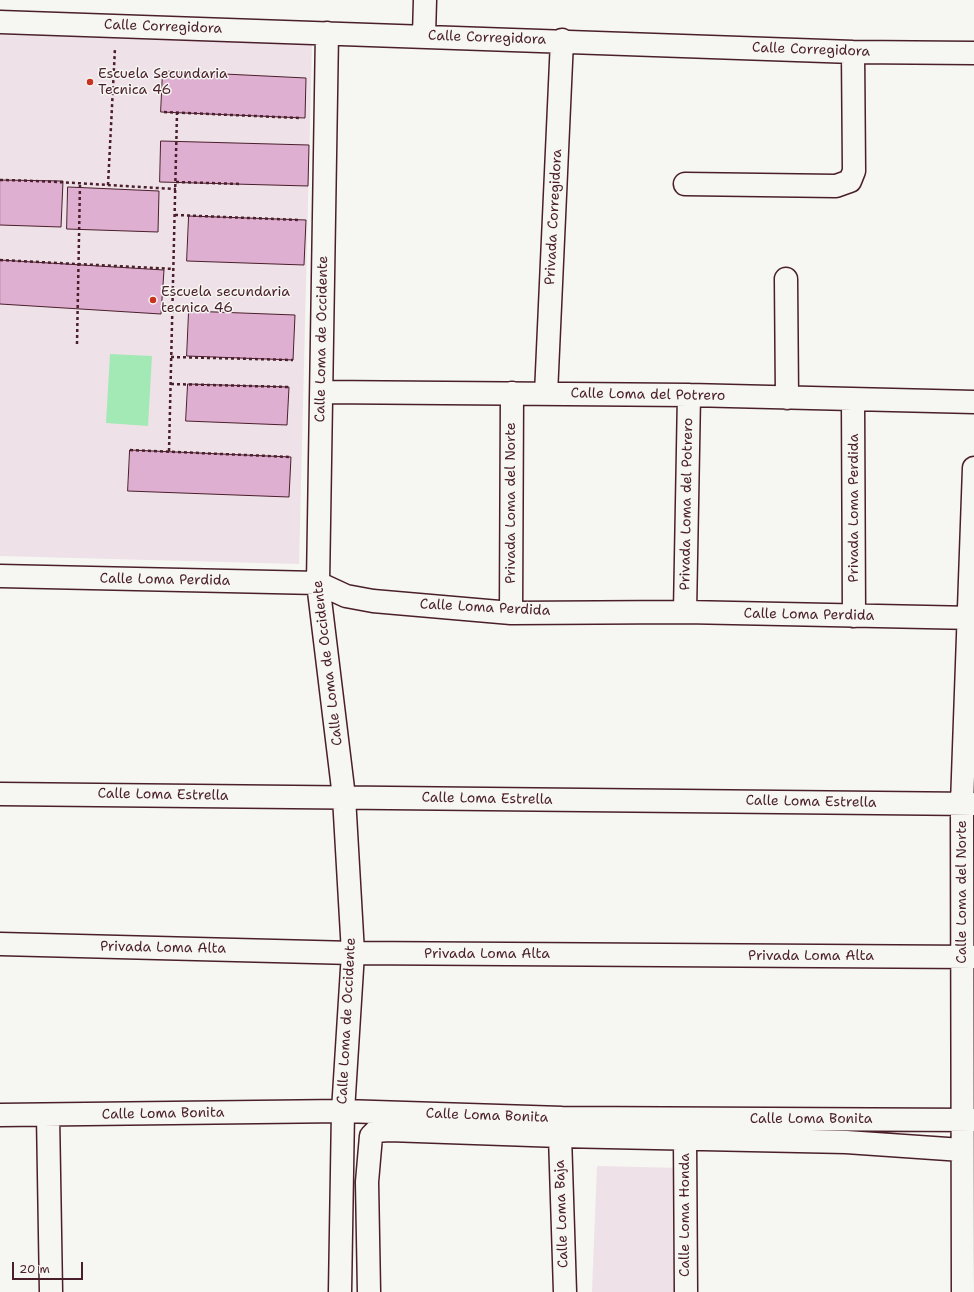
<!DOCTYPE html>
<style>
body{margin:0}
#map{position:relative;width:974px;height:1292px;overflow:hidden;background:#f6f6f2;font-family:"Shantell Sans",sans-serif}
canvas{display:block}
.scale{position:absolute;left:12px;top:1262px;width:71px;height:18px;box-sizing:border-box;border:2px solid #4a1f2b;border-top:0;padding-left:5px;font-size:12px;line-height:14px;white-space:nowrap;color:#4a1f2b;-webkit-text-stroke:3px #f6f6f2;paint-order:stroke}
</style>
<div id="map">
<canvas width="974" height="1292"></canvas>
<div class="scale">20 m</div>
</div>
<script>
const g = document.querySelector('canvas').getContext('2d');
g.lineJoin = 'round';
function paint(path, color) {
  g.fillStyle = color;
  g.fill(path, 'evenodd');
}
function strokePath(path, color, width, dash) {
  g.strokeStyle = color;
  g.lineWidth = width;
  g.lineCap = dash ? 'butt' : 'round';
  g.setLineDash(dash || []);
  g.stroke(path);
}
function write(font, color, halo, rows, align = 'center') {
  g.font = font + ' "Shantell Sans",sans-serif';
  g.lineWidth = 3;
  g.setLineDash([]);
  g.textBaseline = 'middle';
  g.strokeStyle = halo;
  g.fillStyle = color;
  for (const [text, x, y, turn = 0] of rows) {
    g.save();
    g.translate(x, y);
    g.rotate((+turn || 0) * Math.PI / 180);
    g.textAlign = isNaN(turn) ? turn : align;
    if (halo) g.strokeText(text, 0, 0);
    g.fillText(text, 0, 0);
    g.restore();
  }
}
paint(new Path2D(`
 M0,35L312,43L299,564L0,556Z
 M597,1166L679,1168L678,1292H592Z`), '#efe1e8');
paint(new Path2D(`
 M110,354L152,356L148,426L106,423Z`), '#a3e9b6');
const building = new Path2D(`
 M163,71L306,78L305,118L161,112Z
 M161,141L309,145L308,186L160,182Z
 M0,180L63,181L61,227L0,225Z
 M68,187L159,191L158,232L67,229Z
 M189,216L306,220L304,265L187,261Z
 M0,260L164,270L161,314L0,304Z
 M189,311L295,315L293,360L187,356Z
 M188,384L289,387L287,425L186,421Z
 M130,450L291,457L289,497L128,491Z`);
paint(building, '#deafd1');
strokePath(building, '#4a1f2b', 1);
const minor = new Path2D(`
 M0,22L853,52L974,53
 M327,33L318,583L344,797L353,953L343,1111L340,1292
 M424,36L425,0
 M685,184L836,186L850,181L854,171L853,52
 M786,279L787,398
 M322,392L689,395L974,402
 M546,394L562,40
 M853,400L854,616
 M0,576L318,583L346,596L373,601L511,613L685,612L974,618
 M685,612L689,395
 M511,613L512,393
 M0,794L974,804
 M0,944L353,953L974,957
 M0,1115L343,1111L562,1118L974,1120
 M48,1115L51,1292
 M560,1136L565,1292
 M685,1138L686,1292
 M369,1292L367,1182L371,1136L376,1131L389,1130L560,1136L846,1142L962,1150
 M963,1292L962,804L974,468`);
strokePath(minor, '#4a1f2b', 25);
strokePath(new Path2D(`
 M164,112L300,118
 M0,180C59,181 117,186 176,189
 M176,182L241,184
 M108,185L115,48
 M175,215L300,220
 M0,260L174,269
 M77,344L80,184
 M171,357L293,360
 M171,384L289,387
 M130,450L291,457
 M169,451L177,113`), '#4a1f2b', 2.5, [3, 3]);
strokePath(minor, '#f6f6f2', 22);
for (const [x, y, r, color] of [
 [90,82,4,"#c8321e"],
 [153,300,4,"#c8321e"]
]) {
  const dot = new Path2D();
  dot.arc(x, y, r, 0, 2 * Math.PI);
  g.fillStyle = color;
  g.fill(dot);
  strokePath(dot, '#f6f6f2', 1.5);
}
write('14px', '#4a1f2b', '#f6f6f2', [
 ["Calle Corregidora",163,27,2],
 ["Calle Corregidora",487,38,2],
 ["Calle Corregidora",811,50,2],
 ["Privada Corregidora",554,217,-87],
 ["Calle Loma de Occidente",322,339,-89],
 ["Calle Loma del Potrero",648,395,1],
 ["Privada Loma del Norte",511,503,-90],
 ["Privada Loma del Potrero",687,504,-89],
 ["Privada Loma Perdida",854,508,-90],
 ["Calle Loma Perdida",165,580,1],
 ["Calle Loma Perdida",485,608,3],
 ["Calle Loma Perdida",809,615,1],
 ["Calle Loma de Occidente",328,663,-97],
 ["Calle Loma Estrella",163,795,1],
 ["Calle Loma Estrella",487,799,1],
 ["Calle Loma Estrella",811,802,1],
 ["Calle Loma del Norte",962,892,-90],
 ["Privada Loma Alta",163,948,1],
 ["Privada Loma Alta",487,954],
 ["Privada Loma Alta",811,956],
 ["Calle Loma de Occidente",347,1021,-87],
 ["Calle Loma Bonita",163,1114,-1],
 ["Calle Loma Bonita",487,1116,2],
 ["Calle Loma Bonita",811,1119],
 ["Calle Loma Baja",562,1214,-92],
 ["Calle Loma Honda",685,1215,-90]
]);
write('14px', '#4a1f2b', '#f6f6f2', [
 ["Escuela Secundaria",98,74],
 ["Tecnica 46",98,90],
 ["Escuela secundaria",161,292],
 ["tecnica 46",161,308]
], 'left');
</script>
